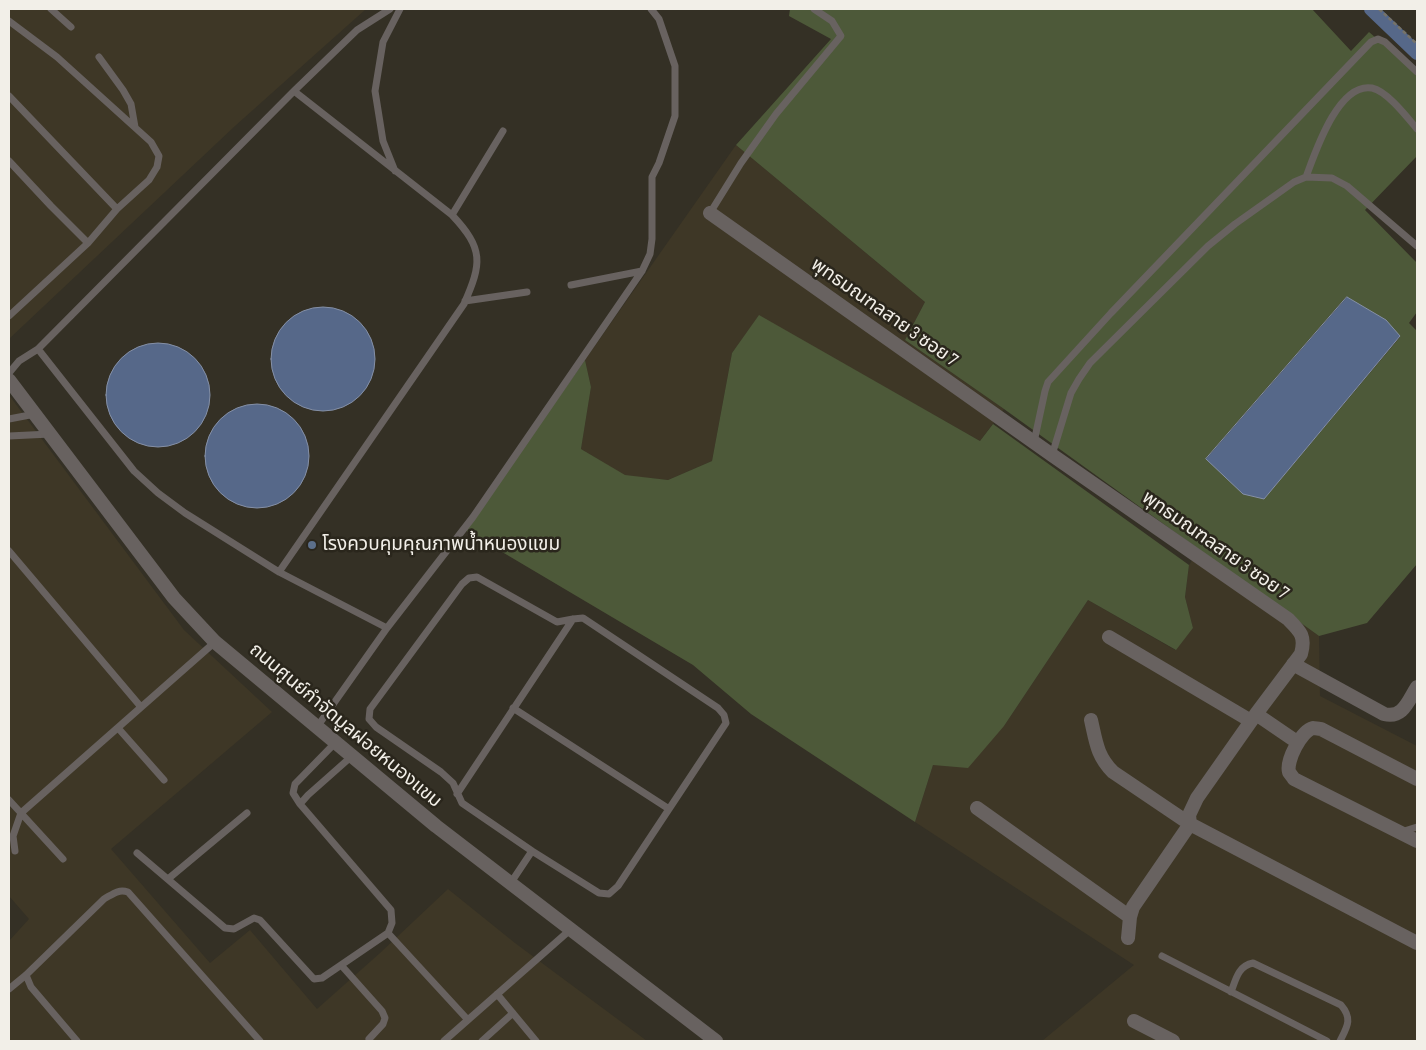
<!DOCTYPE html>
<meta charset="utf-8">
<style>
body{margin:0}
#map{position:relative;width:1426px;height:1050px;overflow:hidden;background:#343025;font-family:"Sofia Sans Condensed",sans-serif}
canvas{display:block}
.frame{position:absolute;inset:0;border:10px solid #f2efe8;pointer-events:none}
</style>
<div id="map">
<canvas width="1426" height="1050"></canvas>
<div class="frame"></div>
</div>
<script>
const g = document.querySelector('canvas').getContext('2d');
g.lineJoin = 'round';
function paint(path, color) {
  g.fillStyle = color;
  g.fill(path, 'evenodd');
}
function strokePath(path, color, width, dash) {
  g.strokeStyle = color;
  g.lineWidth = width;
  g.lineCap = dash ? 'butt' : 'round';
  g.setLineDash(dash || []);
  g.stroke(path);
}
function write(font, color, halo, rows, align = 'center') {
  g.font = font + ' "Sofia Sans Condensed","Noto Sans Thai",sans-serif';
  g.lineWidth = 5;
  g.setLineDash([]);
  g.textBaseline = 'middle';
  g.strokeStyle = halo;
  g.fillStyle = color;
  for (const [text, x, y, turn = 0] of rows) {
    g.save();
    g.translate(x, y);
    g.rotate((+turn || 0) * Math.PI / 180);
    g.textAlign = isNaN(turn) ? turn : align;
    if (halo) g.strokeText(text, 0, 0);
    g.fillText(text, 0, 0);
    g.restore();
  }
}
paint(new Path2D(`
 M9,9H366L235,126L9,339Z
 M736,145L925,302L905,340L1004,409L980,441L759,316L732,353L712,461L668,480L625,476L581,449L591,387L585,360Z
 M9,395L184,630L272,712L111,849L210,963L250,930L317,1009L380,953L448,889L515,943L647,1041H9V941L29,919L9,896Z
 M1199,550L1319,636L1320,696L1417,746V1041H1042L1134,965L915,822L933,765L1004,726L1088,600L1175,650L1193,628L1185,597L1189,565Z`), '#3e3726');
paint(new Path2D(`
 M790,9H1312L1351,51L1369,32L1417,73V156L1365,210L1417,263V312L1409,323L1417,331V564L1367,623L1319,636L1004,409L905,340L925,302L736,145L831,39L789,16ZM1346,297L1400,337L1264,499L1206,458Z
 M759,315L980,441L993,424L1189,565L1185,597L1193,628L1176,650L1088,600L1004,726L968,768L933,765L915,822L751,714L693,665L465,530L585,360L591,387L581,449L625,475L668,480L712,461L732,353Z`), '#4d5939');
const water = new Path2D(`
 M1347,297L1386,320L1400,336L1264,499L1243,494L1206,459Z
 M271 359a52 52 0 1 1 104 0a52 52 0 1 1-104 0Z
 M106 395a52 52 0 1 1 104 0a52 52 0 1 1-104 0Z
 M205 456a52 52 0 1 1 104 0a52 52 0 1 1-104 0Z`);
paint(water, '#566889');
strokePath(water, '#8590a6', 1);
strokePath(new Path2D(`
 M1371,9L1417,53`), '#566889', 14);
strokePath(new Path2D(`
 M1379,9L1417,44`), '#767369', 2.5, [4, 2.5]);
strokePath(new Path2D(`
 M51,9L71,27
 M9,21L57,57L151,142L159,156L157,167L149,180L117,209L88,243L9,316
 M99,57L123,90L131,104L135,127
 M9,96L117,209
 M9,161L51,206L88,243
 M395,171L383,141L375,91L383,42L400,9
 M1306,177C1315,153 1338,82 1372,88C1387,91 1407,117 1417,129
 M710,213L741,163L776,114L841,36L832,21L814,9
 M452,215L503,131
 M571,285L642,271
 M465,301L527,292
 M38,349L134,471L158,493L185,513L279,572L387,628
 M9,373L19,361L38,349L294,91L357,30L390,9
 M9,419L35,414
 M9,436L50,434
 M1034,442L1045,391L1048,382L1111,313L1371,42L1378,39L1385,42L1417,72
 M1052,455L1071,393L1079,379L1090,363L1208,246L1235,224L1294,182L1306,177L1332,178L1347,186L1417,246
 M9,551L141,707
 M279,572L464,304C482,263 484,249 452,215L294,91
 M477,577L557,622L573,619L583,618L718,708L724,715L726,723L618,886L609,894L599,893L532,851L462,803L453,783L441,772L376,727L369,719L370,709L462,584L469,578Z
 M513,708L669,809
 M317,727L387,628L473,517L642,271L650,254L652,239V177L659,163L675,116V66L659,19L651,9
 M118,728L164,780
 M457,794L573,619
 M9,800L63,859
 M300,804L308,795L352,756
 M1401,832L1417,827
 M15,851L13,836L21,813L215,642
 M137,853L225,928L234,929L254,918L260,920L314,979L322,978L388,933L392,923L391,910L300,804L293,793L295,784L336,742
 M168,879L247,813
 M510,884L532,851
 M388,933L468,1020
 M1162,956L1327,1041
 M341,965L382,1011L385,1018L383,1024L369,1039
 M26,975L31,987L77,1041
 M9,989L26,975L104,899C113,894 118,889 128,892L260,1041
 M1231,992C1236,979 1238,966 1253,963L1341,1005C1353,1019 1347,1027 1340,1041
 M497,994L536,1041
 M444,1041L570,930
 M482,1041L513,1013`), '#686260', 7);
strokePath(new Path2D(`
 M710,213L1052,455L1288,619C1300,631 1306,636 1301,654L1256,714L1197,798L1189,815L1190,824L1417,943
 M9,380L174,598L215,642L436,826L716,1041
 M1109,637L1251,721
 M1293,664L1384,714C1403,719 1408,701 1417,687
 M1256,714L1297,742
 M1091,720C1096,742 1097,756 1113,772L1190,824L1133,907L1130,917L1128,938
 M1417,779L1321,729C1318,729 1315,728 1313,728C1301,731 1286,761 1289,772C1290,774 1292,776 1294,779L1417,841
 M977,808L1130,917
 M1134,1021L1173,1041`), '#686260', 14);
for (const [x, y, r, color] of [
 [312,545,5,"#5c6f8a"]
]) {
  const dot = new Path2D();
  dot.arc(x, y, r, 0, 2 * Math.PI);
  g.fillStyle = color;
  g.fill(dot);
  strokePath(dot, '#2a261c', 2);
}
write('19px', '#f2efe8', '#2a261c', [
 ["พุทธมณฑลสาย 3 ซอย 7",884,313,35],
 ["พุทธมณฑลสาย 3 ซอย 7",1215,546,35],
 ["ถนนศูนย์กำจัดมูลฝอยหนองแขม",345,726,40]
]);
write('19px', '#f2efe8', '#2a261c', [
 ["โรงควบคุมคุณภาพน้ำหนองแขม",322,545]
], 'left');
</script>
